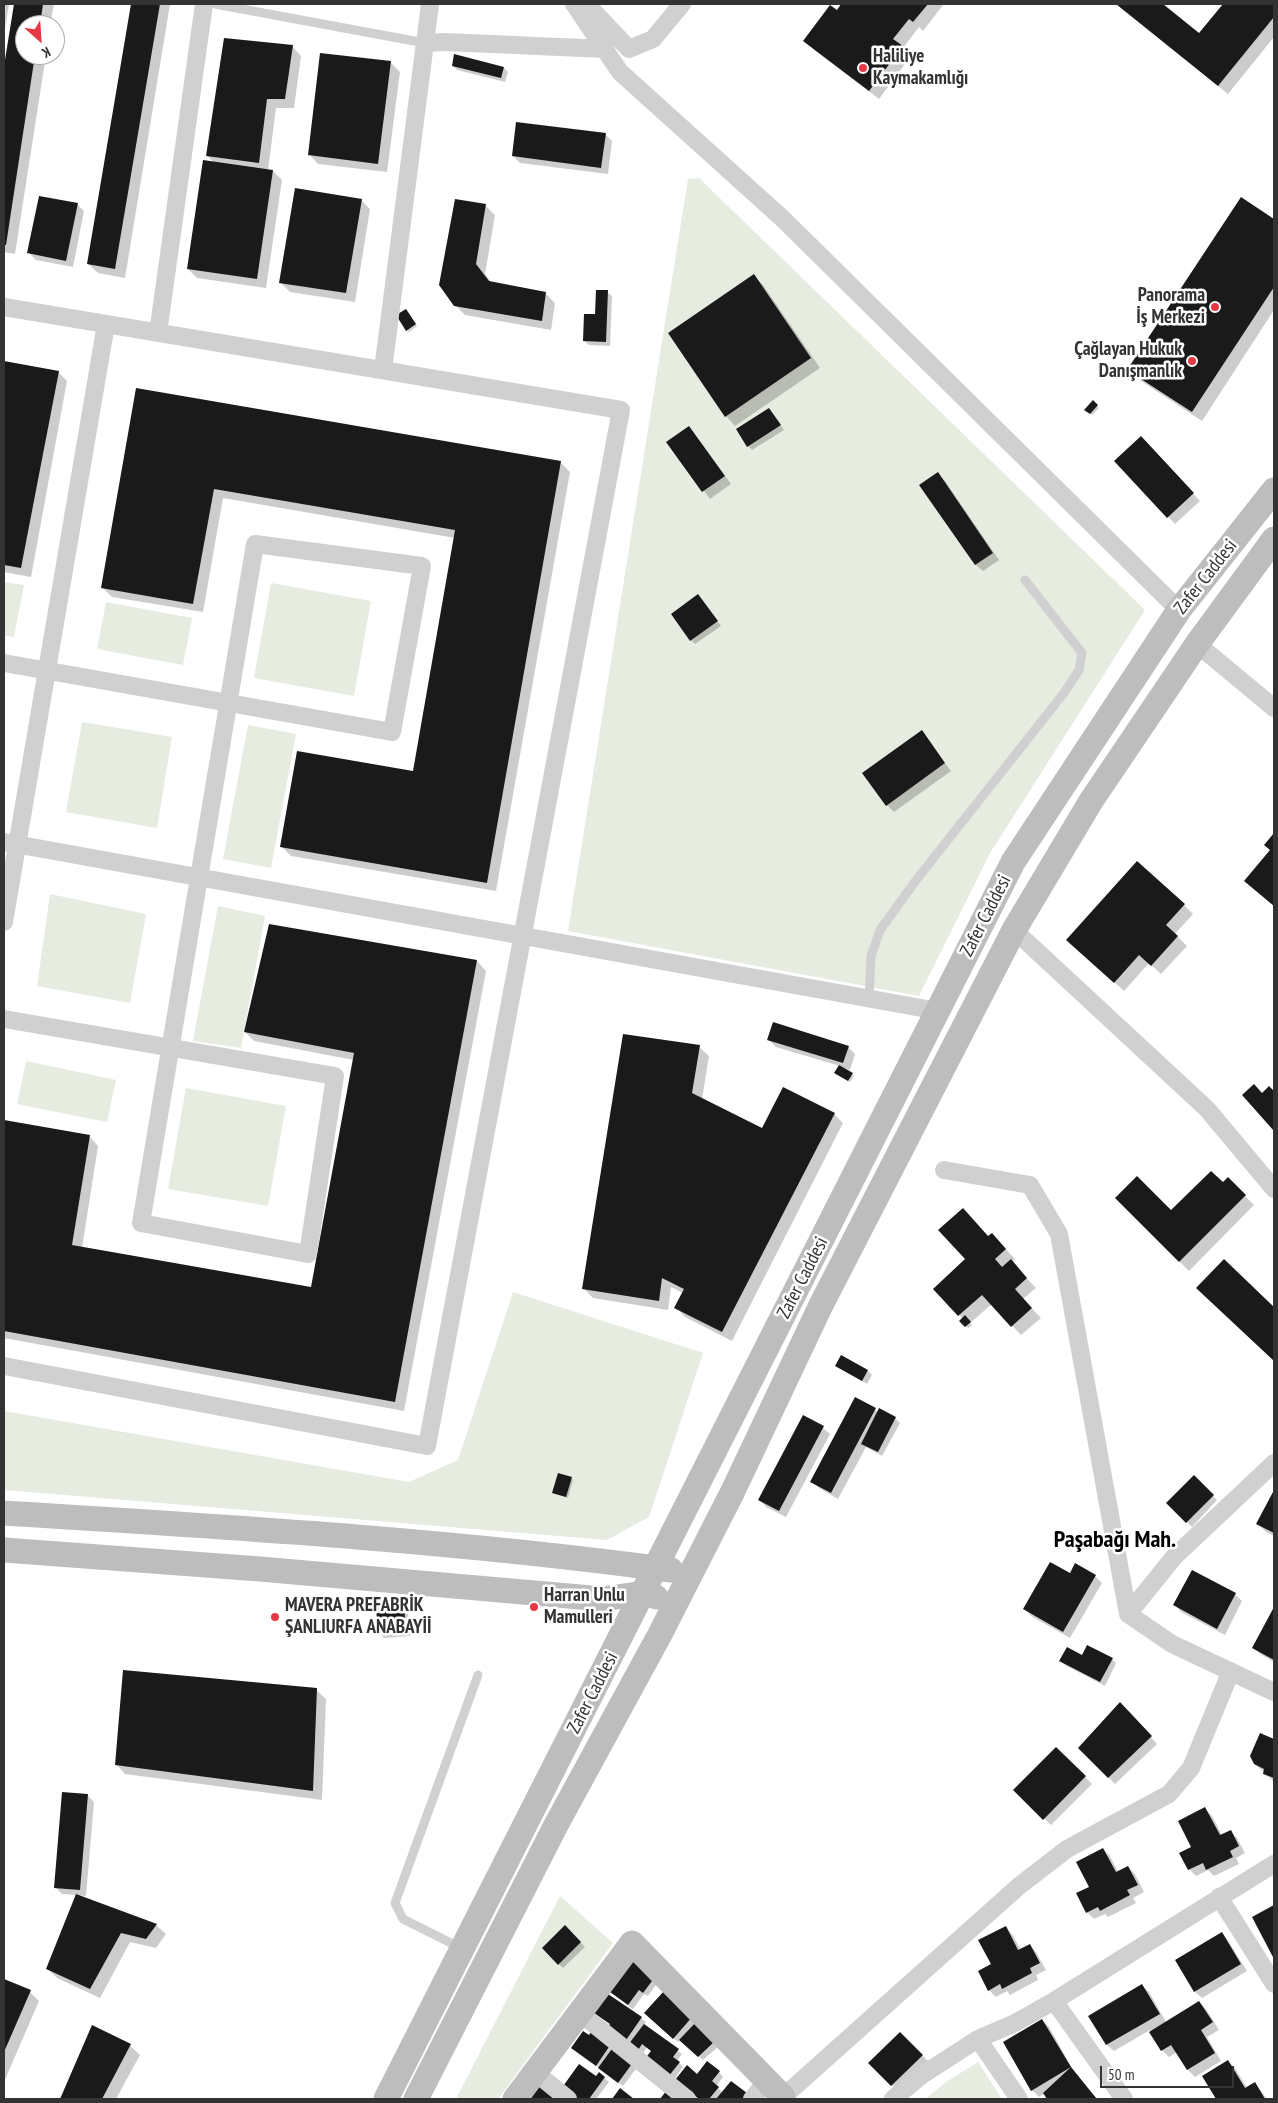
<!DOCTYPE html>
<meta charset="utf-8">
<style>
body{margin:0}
#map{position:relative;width:1278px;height:2103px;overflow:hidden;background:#fff;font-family:"PT Sans Narrow",sans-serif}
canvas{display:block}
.frame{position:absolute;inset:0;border:5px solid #333;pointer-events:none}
.north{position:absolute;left:15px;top:15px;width:50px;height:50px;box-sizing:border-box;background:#fff;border:1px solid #adadad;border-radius:50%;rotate:154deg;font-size:14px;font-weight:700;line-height:20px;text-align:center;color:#333}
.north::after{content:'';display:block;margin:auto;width:18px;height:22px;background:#e63946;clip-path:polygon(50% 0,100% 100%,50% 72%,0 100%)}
.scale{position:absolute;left:1100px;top:2066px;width:134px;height:22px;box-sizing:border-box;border:2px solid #333;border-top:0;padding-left:6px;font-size:15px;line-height:18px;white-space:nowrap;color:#333;-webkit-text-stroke:4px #fff;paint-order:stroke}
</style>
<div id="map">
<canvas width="1278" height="2103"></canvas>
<div class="frame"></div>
<div class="north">K</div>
<div class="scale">50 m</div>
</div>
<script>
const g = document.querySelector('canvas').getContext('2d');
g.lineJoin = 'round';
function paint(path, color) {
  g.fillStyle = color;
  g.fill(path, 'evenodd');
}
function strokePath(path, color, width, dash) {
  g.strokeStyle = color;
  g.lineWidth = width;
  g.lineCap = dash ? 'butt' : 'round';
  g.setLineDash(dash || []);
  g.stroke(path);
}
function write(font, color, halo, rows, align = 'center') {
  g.font = font + ' "PT Sans Narrow",sans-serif';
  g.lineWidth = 5;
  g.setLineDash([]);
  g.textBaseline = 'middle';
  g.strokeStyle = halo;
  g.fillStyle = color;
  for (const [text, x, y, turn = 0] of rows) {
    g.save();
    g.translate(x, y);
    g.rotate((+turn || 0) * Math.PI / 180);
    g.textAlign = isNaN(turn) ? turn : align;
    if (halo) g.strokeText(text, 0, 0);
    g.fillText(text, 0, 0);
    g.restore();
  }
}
paint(new Path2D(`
 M699,178L1145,610L990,853L919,996L568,931L688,179Z
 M4,582L24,585L14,637L4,635Z
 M271,583L371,601L354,696L254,678Z
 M106,602L192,618L183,665L97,649Z
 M82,722L172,737L157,828L66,812Z
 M248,725L296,734L271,868L223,859Z
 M50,894L146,914L130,1003L37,986Z
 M218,906L265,916L241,1048L193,1041Z
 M26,1061L116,1080L107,1122L17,1104Z
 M186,1088L286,1106L268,1206L168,1189Z
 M513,1292L703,1353L649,1517L607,1540L4,1490V1411L409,1482L458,1460Z
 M560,1896L613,1943L498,2099H456Z
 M978,2062L1002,2099H926L946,2082Z`), '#e6ecdf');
paint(new Path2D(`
 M4,4H9L4,35Z
 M15,4H54L50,25H25V55H46L15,254L4,252V74Z
 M132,4H170L125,278L98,273L88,264Z
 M843,4H941L943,5L923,31L919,27L903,48L911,56L879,99L814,50L805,40L837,12Z
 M1116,4H1161L1199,35L1225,4H1274V37L1228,94Z
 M292,46L301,56L294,108H276L268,170L273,171L282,180L266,288L197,278L188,269L214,163L207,155Z
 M390,62L400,72L387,172L318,164L309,154Z
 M453,66L504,68L508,72L505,82L457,70Z
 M605,134L612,141L608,174L520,163L513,156Z
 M1241,199L1274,221V310L1202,421L1138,379L1129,370Z
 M361,200L370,209L355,302L290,292L280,282Z
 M77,204L84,211L73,267L36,260L29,253Z
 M485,205L495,215L485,274L491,282L545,293L555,303L551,330L465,315L455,305Z
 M754,276L763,285L820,368L735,426L726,416L669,334Z
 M607,292L612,296L610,346L589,345L584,341Z
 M408,312L417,326L409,332L407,330Z
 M4,362L58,372L67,381L31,577L4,572Z
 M137,390L560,462L570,472L496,891L291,856L282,847L414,773L455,538L223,498L203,612L112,597L102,587Z
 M1093,402L1099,408L1092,415L1086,410Z
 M769,409L784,430L752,450L748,446Z
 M689,427L731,484L710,499L668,442Z
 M1148,445L1200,501L1175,524L1116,461Z
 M938,474L945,481L999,560L983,571L976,565L921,485Z
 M698,596L721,626L695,644L691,640Z
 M921,732L951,771L894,812L887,805Z
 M1274,834V906L1255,890L1272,850L1266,845Z
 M1184,905L1193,914L1175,934L1187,946L1161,974L1149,963L1124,991L1077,949Z
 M269,926L477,961L486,971L404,1411L4,1338V1121L89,1136L98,1146L82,1248L312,1289L354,1060L254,1041L245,1032Z
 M769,1040L848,1047L855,1054L850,1070L842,1067L854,1076L850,1082L838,1075L840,1066L776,1047Z
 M699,1047L709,1056L702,1099L762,1130L834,1114L843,1123L732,1341L685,1317L676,1307L683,1293L671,1287L668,1310L593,1298L583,1288Z
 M1228,1179L1254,1205L1189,1271L1116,1198L1171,1212L1223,1184Z
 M989,1237L1001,1244L1015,1259L1011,1262L1036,1288L1023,1299L1041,1318L1021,1335L992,1304L970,1323L972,1325L968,1328L961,1321L963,1319L935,1289Z
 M1224,1261L1274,1309V1360L1207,1297Z
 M842,1357L868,1371L872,1375L867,1384L837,1366Z
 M856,1398L878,1412L895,1418L900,1423L882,1456L866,1447L838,1499L819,1488L812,1482Z
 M804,1417L823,1428L830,1434L786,1517L766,1507L760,1500Z
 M1194,1477L1217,1500L1192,1527L1168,1503Z
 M571,1478L573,1480L568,1498L553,1493Z
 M1273,1494H1274V1536L1265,1531L1258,1524Z
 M1192,1572L1235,1594L1242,1601L1225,1635L1181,1612L1175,1605Z
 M1070,1574L1095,1576L1102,1583L1070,1638L1031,1616L1025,1609Z
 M403,1607L408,1611L410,1636L384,1638L379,1633Z
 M1274,1610V1662L1260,1654L1253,1647Z
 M1082,1657L1112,1659L1116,1663L1105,1686L1065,1665L1061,1661Z
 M316,1690L326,1699L322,1800L125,1774L116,1764Z
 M1127,1710L1157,1744L1115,1784L1079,1748Z
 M1261,1735L1274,1741V1782L1255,1764Z
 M1056,1748L1092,1784L1051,1825L1015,1790Z
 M87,1795L94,1802L86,1896L78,1895L156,1925L166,1934L156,1948L130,1942L100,1998L57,1978L48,1969L77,1895L62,1894L55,1887Z
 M1205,1809L1212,1816L1222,1835L1230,1831L1237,1838L1245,1853L1236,1858L1239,1864L1214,1876L1208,1870L1196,1876L1189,1869L1193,1848Z
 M1103,1849L1110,1856L1118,1872L1128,1867L1135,1874L1144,1892L1133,1898L1136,1903L1108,1917L1105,1914L1094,1919L1087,1912L1090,1887Z
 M565,1927L585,1947L563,1968L543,1948Z
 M1005,1927L1012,1934L1021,1950L1029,1945L1036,1952L1046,1970L1036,1975L1038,1980L1010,1995L1007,1991L996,1997L989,1990L992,1965Z
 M1222,1934L1228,1941L1247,1971L1202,1998L1195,1992Z
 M633,1962L658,1982L648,1996L644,1994L633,2009L616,1996Z
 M4,1980L30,1992L39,2001L4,2082Z
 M1142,1986L1149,1992L1166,2022L1199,2002L1206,2009L1219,2030L1207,2037L1221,2061L1195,2077L1188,2070L1177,2052L1169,2057L1162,2050L1150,2030L1114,2051L1107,2045L1090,2016Z
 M665,1992L718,2047L703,2060L680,2039L678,2042L650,2018Z
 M596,2013L641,2018L646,2022L644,2025L682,2054L677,2061L683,2067L673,2081L652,2051L647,2047L642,2055L611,2025Z
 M1042,2020L1049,2027L1076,2075L1095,2099H1048L1045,2093L1039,2097L1032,2090Z
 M92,2027L130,2046L140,2055L116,2099H61Z
 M900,2033L929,2062L899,2092L870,2063Z
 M616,2046L638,2066L623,2086L573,2048Z
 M1228,2061L1235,2068L1247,2088L1255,2083L1267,2099H1218L1204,2076Z
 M719,2072L723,2077L716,2086L723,2093L731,2082L749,2099H700L681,2085L697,2075Z
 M596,2078H604L609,2082L596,2099H575Z`), '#0003');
paint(new Path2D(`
 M14,4H43L40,25H25V55H35L6,245H4V66Z
 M131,4H160L115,269L87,264Z
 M841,4H928L913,22L909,19L893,39L903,46L869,91L803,41L830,5L837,10Z
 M1116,4H1163L1199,33L1223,4H1274V17L1218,86Z
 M224,38L293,45L285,99H267L259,163L206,156Z
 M320,53L391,61L378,164L308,155Z
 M454,54L504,67L501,78L452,66Z
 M516,122L606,133L601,168L512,156Z
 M203,160L273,170L257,279L187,269Z
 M295,188L362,199L346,293L279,283Z
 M39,196L78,203L66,261L27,253Z
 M1241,197L1274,219V287L1192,412L1127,370Z
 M455,199L486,204L476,264L489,281L546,292L542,321L454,306L439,285Z
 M754,274L811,358L725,417L668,333Z
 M596,290H608L606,342L583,341L584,314H595Z
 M406,309L416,324L406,331L396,315Z
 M4,361L59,371L21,568L4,565Z
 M136,388L561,461L487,883L280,847L297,751L413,771L455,530L214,489L193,604L101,588Z
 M1093,400L1098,405L1090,414L1084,410Z
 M769,408L781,425L747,447L736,429Z
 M689,426L725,476L702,492L666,442Z
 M1141,436L1194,493L1167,518L1114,461Z
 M938,472L993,553L975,565L919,485Z
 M698,594L718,621L690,641L671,614Z
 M922,730L945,763L886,806L862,773Z
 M1274,833V906L1244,881L1270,850L1264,845Z
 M1137,861L1185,904L1166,925L1178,936L1151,966L1139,955L1114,983L1066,940Z
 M269,924L477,960L395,1402L4,1331V1120L90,1135L72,1245L311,1287L354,1053L244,1032Z
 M773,1022L849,1046L843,1063L767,1040Z
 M623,1034L700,1045L692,1093L762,1128L783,1087L835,1113L722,1332L674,1308L684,1289L662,1278L659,1301L582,1289Z
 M839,1065L853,1073L848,1081L834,1073Z
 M1254,1084L1262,1093L1269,1086L1274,1091V1131L1242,1095Z
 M1211,1171L1223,1182L1228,1177L1246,1195L1179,1262L1115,1198L1137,1176L1171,1210Z
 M963,1208L988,1236L992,1233L1006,1249L995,1259L1002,1267L1011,1259L1027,1278L1015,1289L1032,1308L1011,1327L982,1295L958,1316L933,1289L965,1259L938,1230Z
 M1224,1259L1274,1307V1361L1196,1288Z
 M965,1315L971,1322L965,1327L959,1321Z
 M841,1355L868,1370L862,1381L835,1366Z
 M855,1397L876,1408L831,1493L810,1482Z
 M879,1408L896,1417L878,1452L861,1444Z
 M803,1415L824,1426L779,1511L758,1500Z
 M558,1473L572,1477L566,1497L552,1493Z
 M1194,1475L1214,1495L1186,1523L1166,1503Z
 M1273,1492L1274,1493V1533L1256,1524Z
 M1050,1562L1070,1573L1075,1563L1096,1575L1063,1632L1023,1609Z
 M1192,1570L1236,1593L1217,1629L1173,1605Z
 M404,1605L406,1632L378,1634L376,1608Z
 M1274,1607V1660L1252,1648Z
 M1087,1645L1113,1658L1100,1682L1059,1661L1067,1647L1082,1655Z
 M123,1670L317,1688L313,1791L115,1765Z
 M1120,1702L1152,1736L1108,1778L1078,1748Z
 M1260,1733L1274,1739V1778L1263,1774L1264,1769L1254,1764L1250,1756Z
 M1056,1747L1086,1776L1043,1820L1013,1790Z
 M62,1792L88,1794L80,1890L54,1888Z
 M1205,1807L1220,1835L1231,1830L1239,1846L1230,1851L1233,1857L1206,1870L1203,1863L1188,1870L1179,1853L1191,1847L1178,1821Z
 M1103,1848L1116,1872L1128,1866L1138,1885L1127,1890L1130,1895L1100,1911L1098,1907L1086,1913L1076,1893L1089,1887L1076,1862Z
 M76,1894L157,1924L146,1939L121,1933L90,1989L46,1969Z
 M1274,1905V1959L1252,1917Z
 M565,1925L581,1942L558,1965L542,1948Z
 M1006,1926L1018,1950L1030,1944L1040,1963L1030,1968L1032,1973L1002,1989L1000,1984L988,1991L978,1971L991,1964L978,1940Z
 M1222,1932L1241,1964L1194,1992L1175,1960Z
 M633,1961L655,1977L643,1993L639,1990L628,2005L610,1992Z
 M4,1979L31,1990L4,2052Z
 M1142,1984L1160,2014L1106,2045L1088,2016Z
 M664,1991L693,2016L673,2039L644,2013Z
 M608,1994L642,2017L624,2043L605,2031L610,2024L594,2013Z
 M1199,2001L1213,2022L1201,2030L1215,2053L1187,2070L1171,2045L1161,2051L1149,2032Z
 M1042,2019L1071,2067L1031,2091L1003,2042Z
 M697,2021L714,2042L698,2057L679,2040Z
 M644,2024L679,2049L673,2057L680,2062L668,2077L644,2060L651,2051L642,2044L637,2052L628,2045Z
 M92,2025L131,2044L102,2099H60Z
 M594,2028L613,2041L596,2066L571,2048L583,2031L589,2035Z
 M900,2032L923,2055L891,2086L868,2063Z
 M614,2046L634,2061L618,2083L598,2068Z
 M1228,2060L1245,2088L1255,2082L1265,2099H1216L1202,2076Z
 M707,2061L720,2071L712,2081L719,2087L709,2099H699L675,2080L687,2065L697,2074Z
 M579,2064L596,2076L599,2072L605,2077L589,2099H575L561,2089Z
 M1071,2067L1092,2093L1097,2099H1047L1043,2093Z
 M542,2081L563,2099H526Z
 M731,2081L747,2093L742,2099H716Z
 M620,2088L634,2099H612Z
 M667,2090L681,2099H660Z`), '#1a1a1a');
strokePath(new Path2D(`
 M215,4L425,43
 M869,998L871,956L880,930L917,879L1064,693L1079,670L1082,653L1025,580
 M461,1948L403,1919L395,1903L478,1675`), '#d0d0d0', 9);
strokePath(new Path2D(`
 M574,4L620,72L783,219L1179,610
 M582,4L593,11L629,49L653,39L682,4
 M425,43L446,42L605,49
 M4,307L621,410L427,1446L4,1366
 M158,333L204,4
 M383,370L430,4
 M1197,644L1274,708
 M4,663L392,732L422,566L255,544C217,770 179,997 141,1223L308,1254L335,1076L4,1019
 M4,842L938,1011
 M4,922L106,324
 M1014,930L1207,1109L1274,1189
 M944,1170L1030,1185L1059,1234L1128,1614L1172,1644L1274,1692
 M1128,1614L1174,1557L1274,1463
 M1219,1897L1274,1984
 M1054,2001L1124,2099
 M580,2013L687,2099
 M978,2039L1019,2099
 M536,2073L568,2099
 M752,2099L767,2080
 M786,2099L783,2097L1019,1886L1067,1849L1169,1794L1191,1768L1231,1671
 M893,2099L922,2075L978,2039L1015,2023L1054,2001L1274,1864`), '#d0d0d0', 18);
strokePath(new Path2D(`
 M4,1513C227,1527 450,1540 671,1570
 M4,1550L260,1569L603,1599L644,1593L656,1597
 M386,2099L1013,862L1179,610L1274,490
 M416,2099L556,1825L659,1636L733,1491L821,1305L1014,930L1091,801L1197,644L1274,539
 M515,2099L632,1943L783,2097`), '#bdbdbd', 25);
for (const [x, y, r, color] of [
 [863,68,5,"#e63946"],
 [1215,307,5,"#e63946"],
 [1192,361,5,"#e63946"],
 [534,1607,5,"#e63946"],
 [275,1617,5,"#e63946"]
]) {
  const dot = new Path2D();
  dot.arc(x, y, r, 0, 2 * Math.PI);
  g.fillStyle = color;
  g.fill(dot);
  strokePath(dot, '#fff', 2);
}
write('bold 19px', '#333', '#fff', [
 ["Haliliye",873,57],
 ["Kaymakamlığı",873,79],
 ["Panorama",1205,296,"right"],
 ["İş Merkezi",1205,318,"right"],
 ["Çağlayan Hukuk",1182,350,"right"],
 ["Danışmanlık",1182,372,"right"],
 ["Harran Unlu",544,1596],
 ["Mamulleri",544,1618],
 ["MAVERA PREFABRİK",285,1606],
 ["ŞANLIURFA ANABAYİİ",285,1628]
], 'left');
write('19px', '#333', '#fff', [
 ["Zafer Caddesi",1206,577,-52],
 ["Zafer Caddesi",986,916,-63],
 ["Zafer Caddesi",803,1278,-63],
 ["Zafer Caddesi",593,1693,-63]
]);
write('bold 24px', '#000', '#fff', [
 ["Paşabağı Mah.",1115,1540]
]);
</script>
